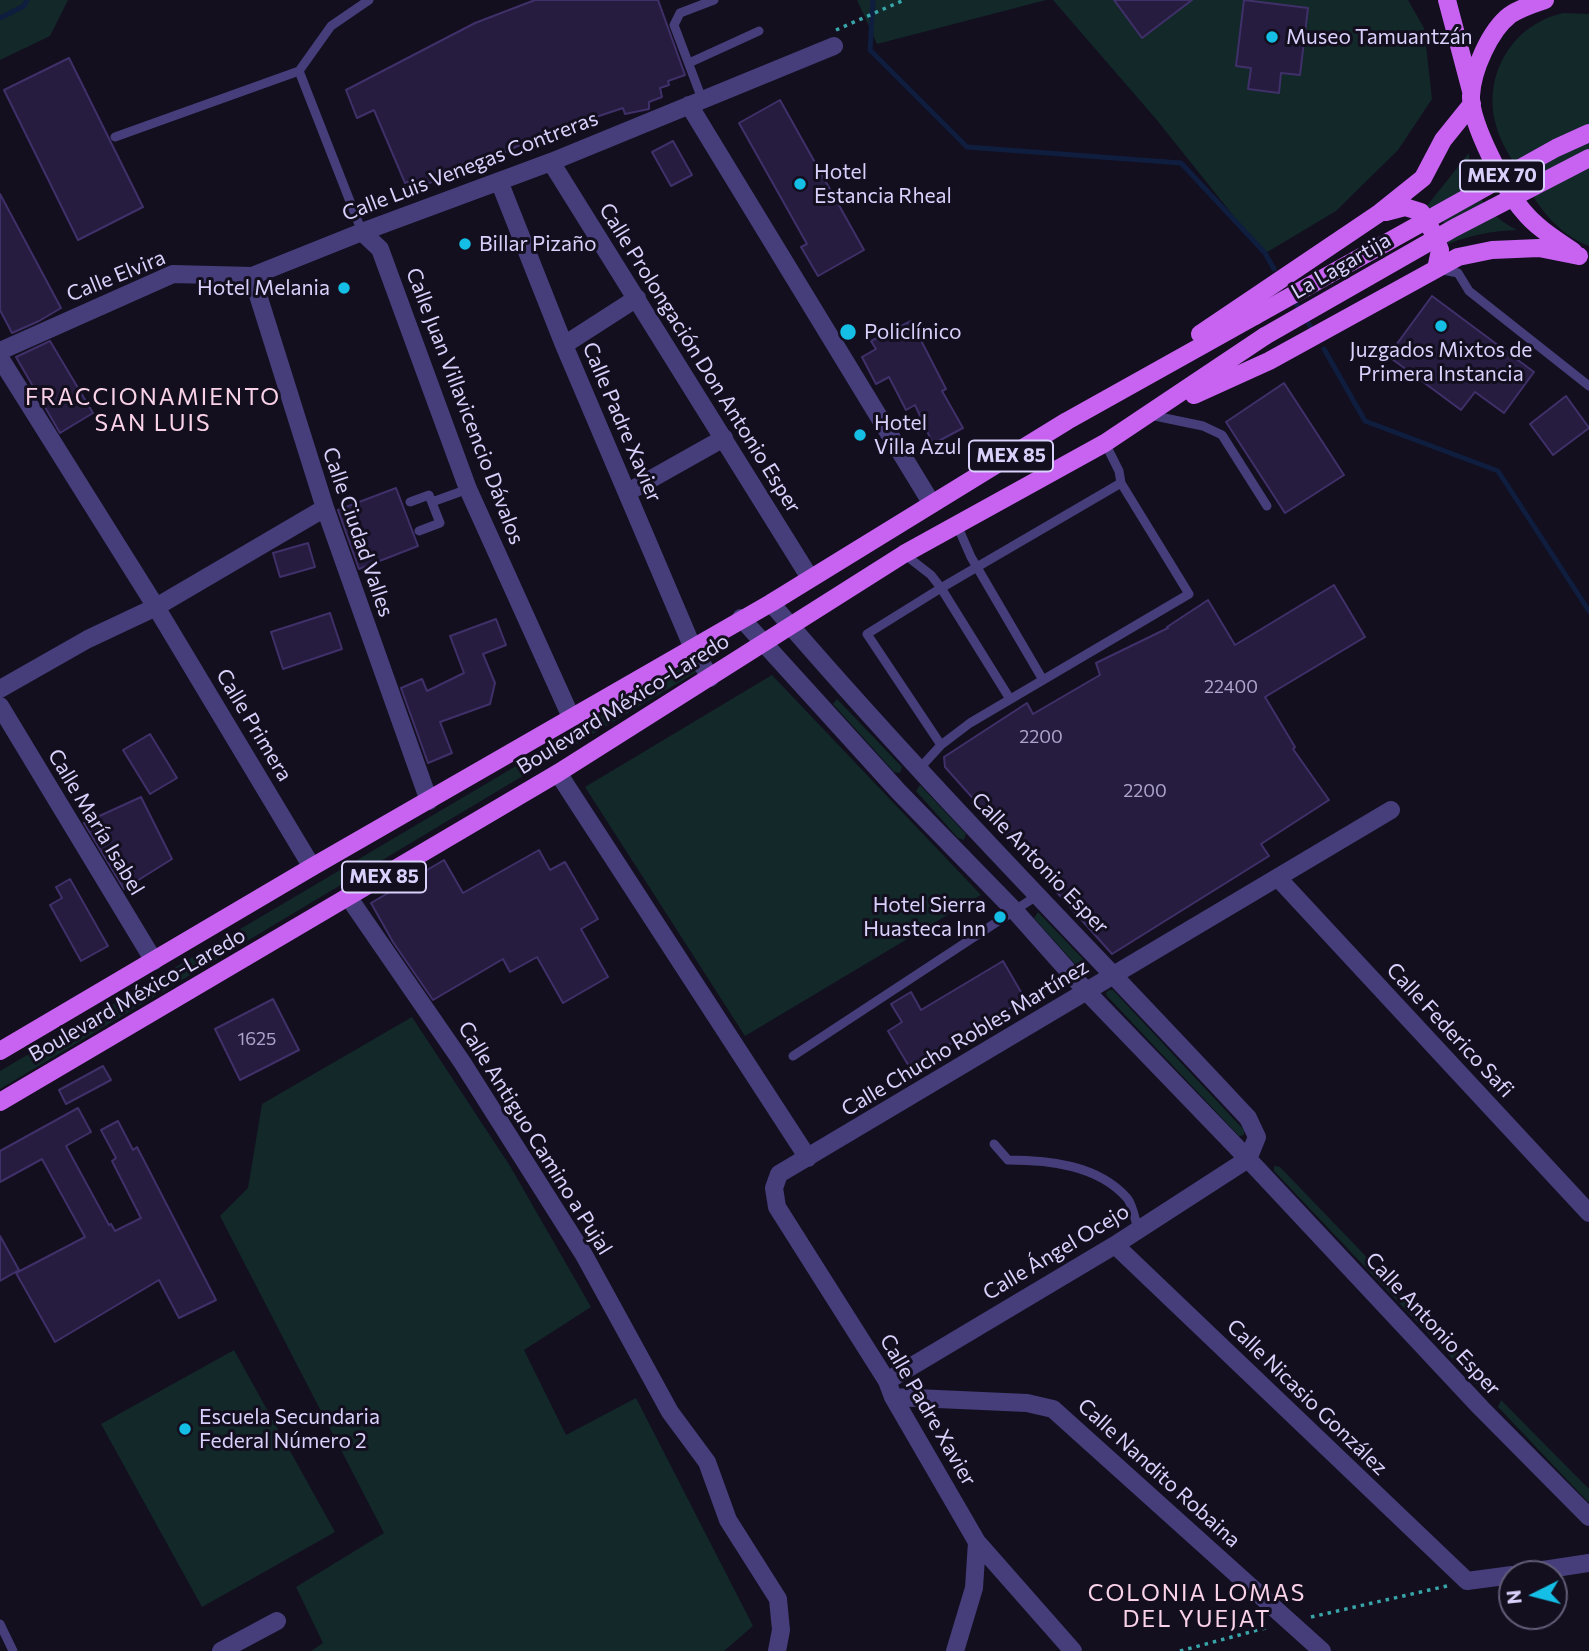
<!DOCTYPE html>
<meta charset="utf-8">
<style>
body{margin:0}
#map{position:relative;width:1589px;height:1651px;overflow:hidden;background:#130f1f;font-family:Commissioner,sans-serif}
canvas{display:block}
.north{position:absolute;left:1498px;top:1560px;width:70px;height:70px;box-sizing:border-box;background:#130f1f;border:2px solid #625d77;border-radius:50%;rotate:264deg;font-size:19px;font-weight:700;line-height:28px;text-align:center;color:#d9d1fb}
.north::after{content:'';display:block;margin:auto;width:24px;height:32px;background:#14bee4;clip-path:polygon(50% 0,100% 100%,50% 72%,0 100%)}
</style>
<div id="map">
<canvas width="1589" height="1651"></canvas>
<div class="north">N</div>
</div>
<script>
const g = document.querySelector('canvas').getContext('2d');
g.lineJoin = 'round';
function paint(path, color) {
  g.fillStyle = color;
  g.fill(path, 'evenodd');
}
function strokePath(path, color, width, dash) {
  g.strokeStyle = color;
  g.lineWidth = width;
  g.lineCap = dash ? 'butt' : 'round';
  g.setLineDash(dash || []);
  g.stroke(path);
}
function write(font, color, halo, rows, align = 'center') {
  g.font = font + ' Commissioner,sans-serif';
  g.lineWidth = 6;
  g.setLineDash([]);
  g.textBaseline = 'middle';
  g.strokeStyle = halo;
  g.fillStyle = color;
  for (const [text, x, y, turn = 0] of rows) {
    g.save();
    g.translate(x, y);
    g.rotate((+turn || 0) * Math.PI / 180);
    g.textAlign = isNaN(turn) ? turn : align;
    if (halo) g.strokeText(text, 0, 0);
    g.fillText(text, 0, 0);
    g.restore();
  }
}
paint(new Path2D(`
 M0,0H68L50,36L0,60Z
 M857,0H1046L877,44Z
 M1053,0H1408L1424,28L1432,99L1398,150L1336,211L1264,254L1156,119Z
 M1563,13L1589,14V246C1555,233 1536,204 1520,173C1511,158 1500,142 1496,125C1482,75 1513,24 1563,13Z
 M1469,153C1469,189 1485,214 1517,230C1493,231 1470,235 1448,244C1446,228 1444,212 1426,207Z
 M692,662L698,671L0,1089V1071Z
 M772,675L981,895L745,1036L585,787Z
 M837,699L902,767L900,773L894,772L833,704Z
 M920,785L966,834L964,840L958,838L916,791Z
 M1038,912L1084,960L1082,966L1076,965L1034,918Z
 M1109,990H1113L1244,1130V1135L1239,1136L1107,996L1106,993Z
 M412,1017L510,1166L591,1307L524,1350L566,1435L636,1398L753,1626L724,1651H311L323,1643L296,1587L384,1533L220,1216L248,1188L262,1104Z
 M1274,1166L1280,1167L1482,1377L1481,1383L1476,1384L1274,1171Z
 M234,1350L335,1532L202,1607L101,1424Z
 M1501,1400L1589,1489V1503L1498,1407Z`), '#122829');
strokePath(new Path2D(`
 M873,0L870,50L967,147L1181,163L1265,253L1274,269
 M0,18L24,6L27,0
 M1293,298L1313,331
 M1324,349L1365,421L1498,471L1589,611`), '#0f1d3e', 5);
const building = new Path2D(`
 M535,0H658L685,75L668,81L669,85L660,88L662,97L649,102V109L625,114L623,108L542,135L496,156L463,176L458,166L420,189L416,179L405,183L374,110L357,118L346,90L475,23Z
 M1114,0H1192L1142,38Z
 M1244,0L1308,8L1300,75L1281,73L1279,93L1248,89L1251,68L1236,66Z
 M69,58L143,207L78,240L4,90Z
 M780,100L864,250L818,276L801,247L807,244L739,123Z
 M673,141L692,175L671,186L652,152Z
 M0,194L61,308L39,321L12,333L0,310Z
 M1432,296L1534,372L1504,413L1475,392L1461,410L1388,356Z
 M911,321L946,389L942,391L963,428L933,444L915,405L906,410L889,377L876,384L862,357L876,349L871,341Z
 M50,341L93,413L60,433L16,357Z
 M1284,383L1344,475L1285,513L1226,422Z
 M1566,396L1589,428L1553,455L1530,424Z
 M396,488L418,546L359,569L338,510Z
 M308,543L315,567L280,577L273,553Z
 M1334,585L1365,637L1265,697L1295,747L1293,749L1329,800L1261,844L1269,856L1112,954L945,767L944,757L1027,703L1033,714L1100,675L1096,663L1168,628L1167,627L1208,600L1235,645Z
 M330,613L342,649L283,669L271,632Z
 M496,619L506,645L483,654L495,683L490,704L440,722L452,753L428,763L401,688L422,679L427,691L464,673L450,636Z
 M150,734L177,778L150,794L123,750Z
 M141,797L172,859L124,889L84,823Z
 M539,850L550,870L565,862L598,919L581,929L608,977L563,1003L537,957L510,972L503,959L433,1000L393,942L371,903L444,860L463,893Z
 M70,879L108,946L81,961L50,905L62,898L56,887Z
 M1003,961L1025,999L910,1068L888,1031L902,1022L891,1004L911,992L921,1010Z
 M273,999L299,1050L240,1080L215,1029Z
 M103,1066L111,1080L66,1104L59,1090Z
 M78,1108L91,1132L66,1146L109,1225L111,1224L115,1231L141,1218L112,1161L116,1158L101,1130L118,1121L133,1150L137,1147L216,1300L179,1318L159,1280L55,1342L16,1273L85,1237L42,1159L0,1182V1151Z
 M0,1236L19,1270L0,1281Z`);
paint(building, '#261c3f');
strokePath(building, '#403069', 2);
strokePath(new Path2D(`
 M836,30L904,0
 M1311,1617L1447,1586
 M1180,1651L1269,1627`), '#38a5a8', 3.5, [3.5, 5]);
strokePath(new Path2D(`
 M689,63L759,31
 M702,99L674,25L680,13L714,0
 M115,137L299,71
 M362,232L299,71L331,26L369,0
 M1438,269L1458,273L1469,291L1589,386
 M1150,415L1203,426L1222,435L1267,506
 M1105,443L1119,471L1121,483
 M410,502L429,495L440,523L419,531
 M432,502L468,489
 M957,525L971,557L1043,680
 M904,554L931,575L941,588L1010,699
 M920,768L941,745L970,723L1189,594L1121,483L941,588L867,634L941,745
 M793,1056L1038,895
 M994,1144L1008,1160C1049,1160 1098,1165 1127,1198C1133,1205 1135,1220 1138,1229
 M0,1624L13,1651`), '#453e7a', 9);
strokePath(new Path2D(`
 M689,105L932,504
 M551,162L810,578
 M499,181L564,345L692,646L710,678
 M362,232L380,249L468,489L571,717
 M252,276L325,508L429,801
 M564,345L637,298
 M0,351L173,274L252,276L362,232L551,162L834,46
 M0,358L156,607L312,867
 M628,492L724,438
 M771,603C923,781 1089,947 1248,1118L1257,1137L1248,1159
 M741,618L899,792L1015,911L1087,992L1248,1159L1481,1408L1589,1517
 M0,689L88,639L156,607L325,508
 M0,706L154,961
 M558,773L808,1158
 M1278,878L1589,1213
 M349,898L462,1062L584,1255L670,1412L707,1462L728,1520L778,1599L781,1630L777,1651
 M1115,1245L1467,1581L1512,1575
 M887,1381L1115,1245L1248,1159
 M893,1397L1027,1403L1053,1409L1322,1651
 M1517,1574L1589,1563
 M221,1651L277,1621
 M955,1651L974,1588L977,1542
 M1073,1651L977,1542L893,1397L887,1381L777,1207L774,1188L779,1174L1391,810`), '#453e7a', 18);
strokePath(new Path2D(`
 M1447,0L1471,91
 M1545,0C1533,4 1520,8 1510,15C1490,30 1472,71 1471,96C1470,122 1506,192 1524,212C1537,228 1557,240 1574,252
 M1386,212L1405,207L1421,212L1434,234L1440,250L1436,269
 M1200,334L1378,214L1423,178L1443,140L1472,104
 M1194,395L1269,361L1458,257L1492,250L1539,248L1579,256
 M0,1051L312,867L771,603L1067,421L1255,316
 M0,1102L558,773L904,554L1105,443L1265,336`), '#c762f1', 18);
strokePath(new Path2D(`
 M1255,316L1556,148L1589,133
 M1265,336L1454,228L1589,158`), '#c762f1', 18);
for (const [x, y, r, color] of [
 [1272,37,7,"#14bee4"],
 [800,184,7,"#14bee4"],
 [465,244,7,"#14bee4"],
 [344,288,7,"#14bee4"],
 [1441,326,7,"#14bee4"],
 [848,332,9,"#14bee4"],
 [860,435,7,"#14bee4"],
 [1000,917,7,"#14bee4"],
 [185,1429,7,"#14bee4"]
]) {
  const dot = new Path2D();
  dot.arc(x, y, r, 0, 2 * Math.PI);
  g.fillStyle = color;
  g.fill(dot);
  strokePath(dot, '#130f1f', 2.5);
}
write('18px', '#aca4cc', null, [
 ["22400",1231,687],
 ["2200",1041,737],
 ["2200",1145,791],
 ["1625",257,1039]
]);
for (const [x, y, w] of [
 [1502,176,84],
 [1011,456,84],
 [384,877,84]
]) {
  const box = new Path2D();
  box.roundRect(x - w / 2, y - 15.5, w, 31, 5);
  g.fillStyle = '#130f1f';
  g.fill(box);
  strokePath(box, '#d9d1fb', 2);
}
write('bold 19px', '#d9d1fb', null, [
 ["MEX 70",1502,176],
 ["MEX 85",1011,456],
 ["MEX 85",384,877]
]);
write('21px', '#d9d1fb', '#130f1f', [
 ["Museo Tamuantzán",1286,37],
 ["Hotel",814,172],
 ["Estancia Rheal",814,196],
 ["Billar Pizaño",479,244],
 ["Hotel Melania",330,288,"right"],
 ["Policlínico",864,332],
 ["Juzgados Mixtos de",1441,350,"center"],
 ["Primera Instancia",1441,374,"center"],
 ["Hotel",874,423],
 ["Villa Azul",874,447],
 ["Hotel Sierra",986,905,"right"],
 ["Huasteca Inn",986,929,"right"],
 ["Escuela Secundaria",199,1417],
 ["Federal Número 2",199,1441]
], 'left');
write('21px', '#d9d1fb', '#130f1f', [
 ["Calle Luis Venegas Contreras",470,166,-21],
 ["La Lagartija",1341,266,-30],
 ["Calle Elvira",116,276,-22],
 ["Calle Prolongación Don Antonio Esper",700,358,58],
 ["Calle Juan Villavicencio Dávalos",465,406,69],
 ["Calle Padre Xavier",622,422,67],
 ["Calle Ciudad Valles",358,532,71],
 ["Boulevard México-Laredo",623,704,-32],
 ["Calle Primera",254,725,59],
 ["Calle María Isabel",96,822,59],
 ["Calle Antonio Esper",1040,863,46],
 ["Boulevard México-Laredo",137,995,-30],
 ["Calle Federico Safi",1450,1030,47],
 ["Calle Chucho Robles Martínez",965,1038,-31],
 ["Calle Antiguo Camino a Pujal",535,1138,58],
 ["Calle Ángel Ocejo",1056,1252,-31],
 ["Calle Antonio Esper",1433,1324,47],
 ["Calle Nicasio González",1307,1397,44],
 ["Calle Padre Xavier",928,1410,60],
 ["Calle Nandito Robaina",1159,1473,42]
]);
g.letterSpacing = '2px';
write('23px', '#fbd3e9', '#130f1f', [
 ["FRACCIONAMIENTO",153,397],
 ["SAN LUIS",153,423],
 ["COLONIA LOMAS",1197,1593],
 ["DEL YUEJAT",1197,1619]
]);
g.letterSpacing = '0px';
</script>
